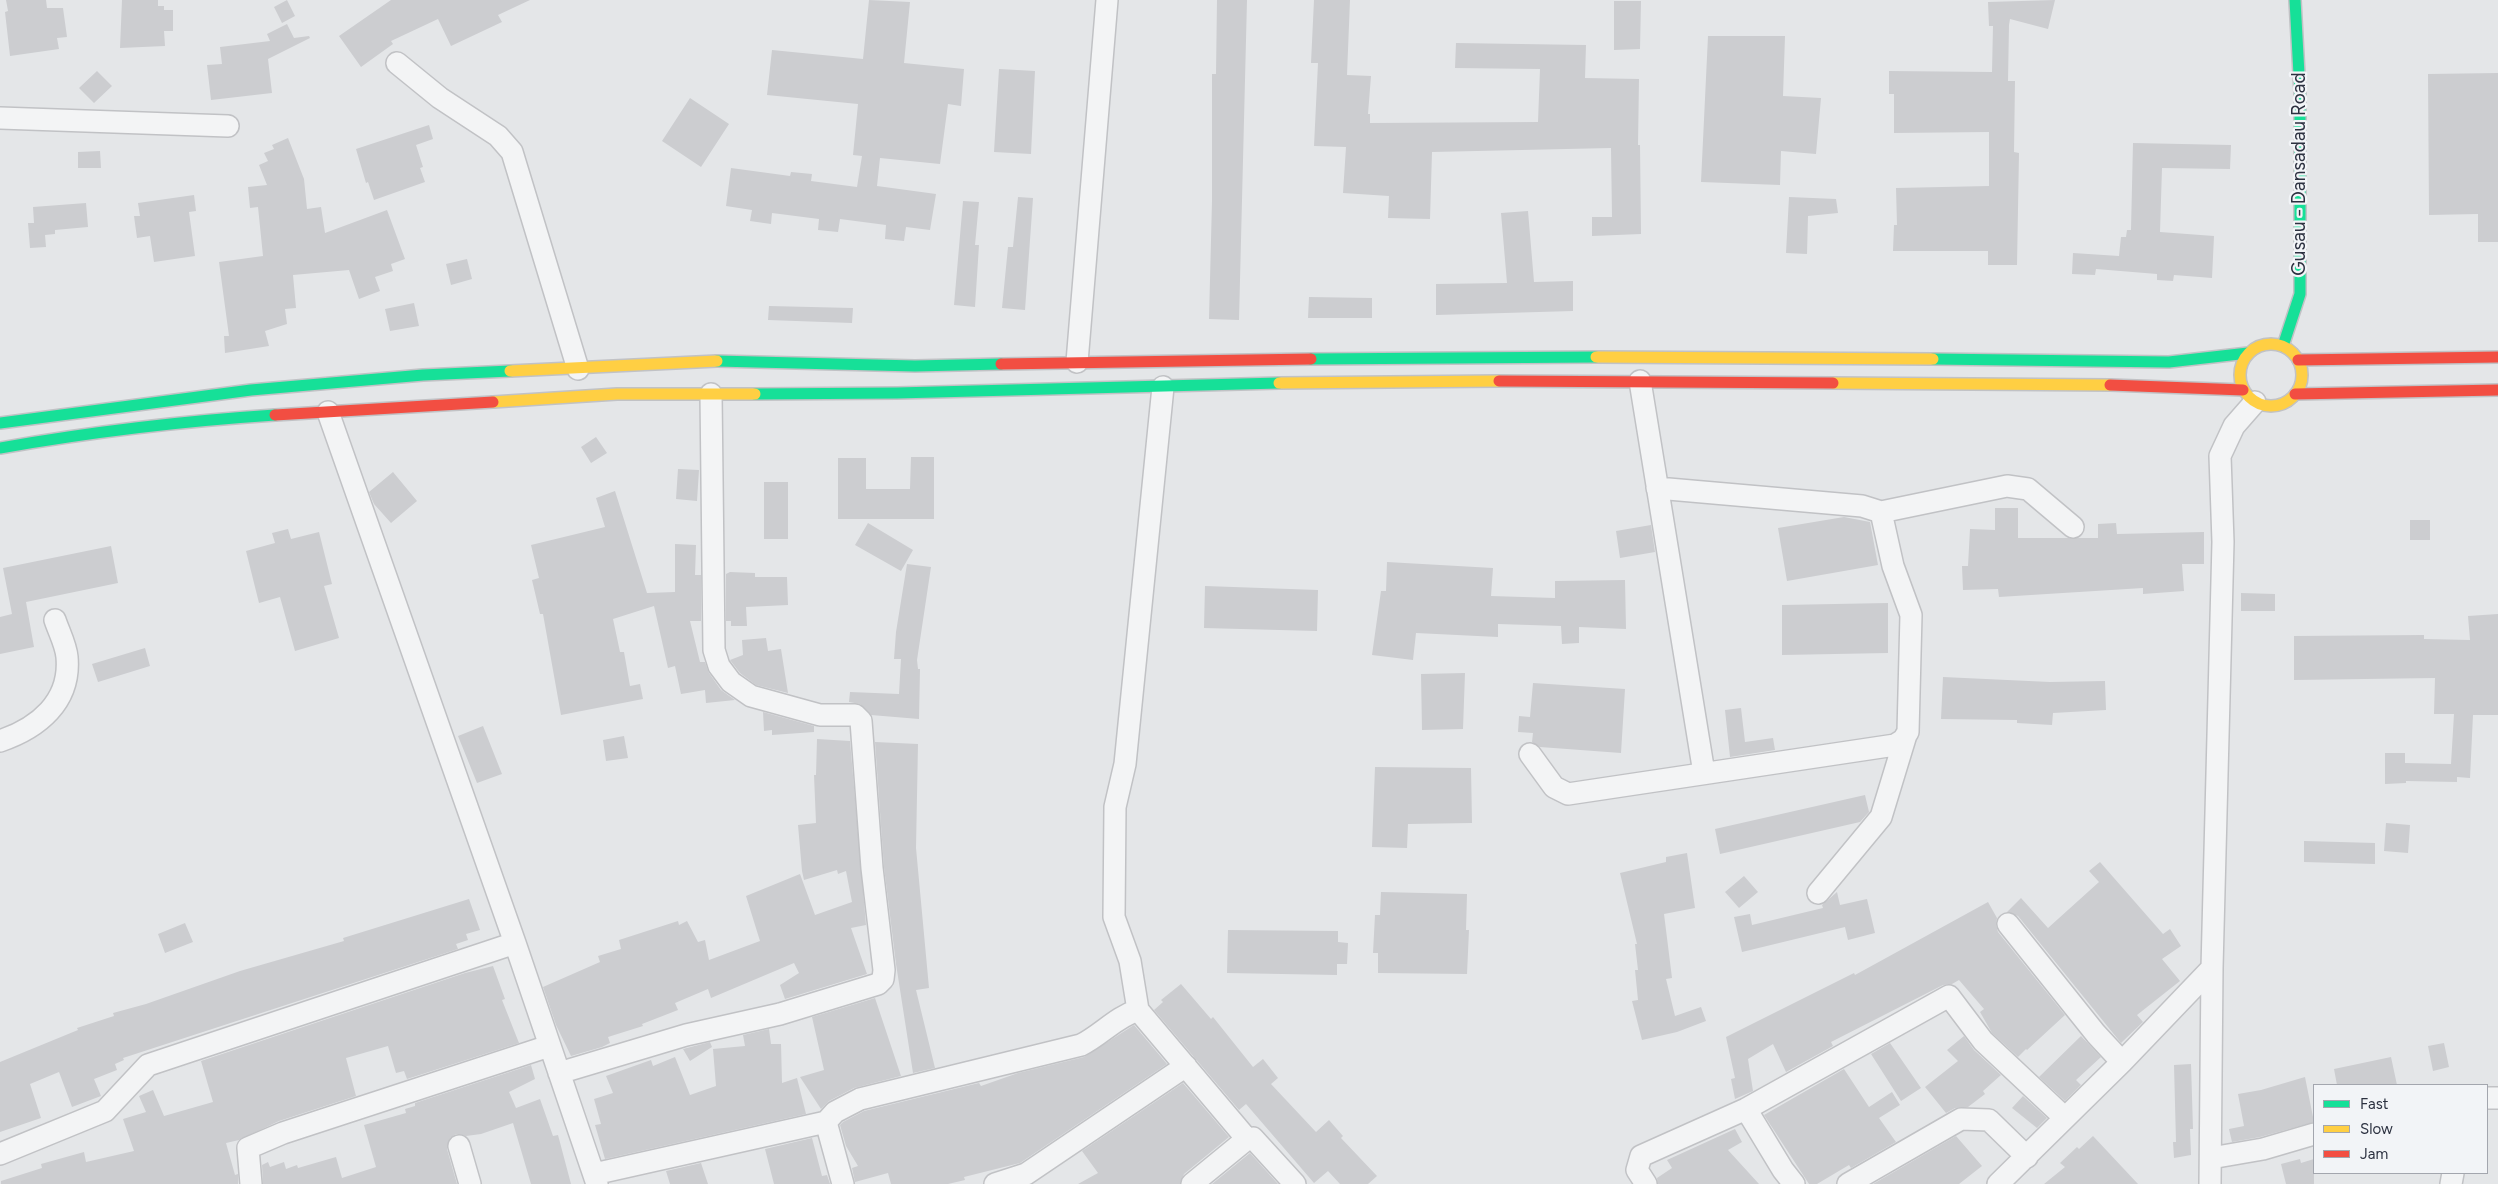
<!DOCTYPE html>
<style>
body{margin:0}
#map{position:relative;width:2498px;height:1184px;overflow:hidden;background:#e4e6e8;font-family:Figtree,sans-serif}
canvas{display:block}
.legend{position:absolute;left:2313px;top:1084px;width:175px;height:90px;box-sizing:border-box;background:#f2f4f7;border:1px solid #a3a6ae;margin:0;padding:6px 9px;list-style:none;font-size:15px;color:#2c3140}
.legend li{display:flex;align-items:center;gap:10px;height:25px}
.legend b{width:25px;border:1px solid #a3a6ae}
</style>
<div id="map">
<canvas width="2498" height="1184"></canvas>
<ul class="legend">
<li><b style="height:6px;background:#16e098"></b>Fast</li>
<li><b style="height:6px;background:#ffcf43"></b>Slow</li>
<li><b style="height:6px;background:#f24e42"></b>Jam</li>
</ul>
</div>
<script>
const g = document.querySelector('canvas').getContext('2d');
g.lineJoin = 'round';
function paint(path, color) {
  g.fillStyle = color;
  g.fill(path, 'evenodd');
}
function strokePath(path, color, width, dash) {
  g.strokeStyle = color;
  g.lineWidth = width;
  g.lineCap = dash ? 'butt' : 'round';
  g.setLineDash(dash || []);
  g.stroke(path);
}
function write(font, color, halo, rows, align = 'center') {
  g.font = font + ' Figtree,sans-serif';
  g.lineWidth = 4.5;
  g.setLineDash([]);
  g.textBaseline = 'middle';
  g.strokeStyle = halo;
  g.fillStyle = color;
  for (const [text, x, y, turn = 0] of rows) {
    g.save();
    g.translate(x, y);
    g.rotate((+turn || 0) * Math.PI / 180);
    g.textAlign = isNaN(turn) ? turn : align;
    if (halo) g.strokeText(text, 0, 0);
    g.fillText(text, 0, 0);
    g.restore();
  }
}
paint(new Path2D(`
 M6,0H46L47,8H63L67,37L57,38L59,49L10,56L5,12L8,11Z
 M122,0H158V6H164V10H173V31H164L165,46L120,48Z
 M287,0L295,16L282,23L274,7Z
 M391,0H530L498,15L502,22L451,46L438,19L391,41L393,44L361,67L339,36Z
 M869,0L910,2L904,63L964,69L961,106L948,104L940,164L880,158L877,186L936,194L930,230L906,227L904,241L885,239L886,225L840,219L838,232L818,230L819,219L772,213L771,224L750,221L752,210L726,206L731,168L790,176L791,172L812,174L811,181L857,187L862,156L853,155L858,104L767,95L772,50L863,59Z
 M1217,0H1247L1239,320L1209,319L1212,201V74H1216Z
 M1314,0H1350L1347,75L1371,76L1368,114H1370V123L1538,122L1540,69L1455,68L1456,43L1586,45L1585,78L1639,79L1638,145H1640L1641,234L1592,236V217H1612L1611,148L1432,152L1430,219L1388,218L1389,196L1343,193L1346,147L1314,146L1318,63H1311Z
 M2055,0L2048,29L2010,19L2009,25L2008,81H2015L2014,152L2019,153L2017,265H1988V251H1893L1894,225H1897L1896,188L1989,186V132L1894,133V94H1889V71L1992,72L1993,26H1989L1988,2Z
 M1614,1H1641L1640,49L1614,50Z
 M287,24L294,38L309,36L310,38L268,59L272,93L211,100L207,65L222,64L220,47L270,41L267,34Z
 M1708,36H1785L1783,96L1821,98L1816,154L1781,151L1780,185L1701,182Z
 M999,69L1035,71L1031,154L994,152Z
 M97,71L112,86L94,103L79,88Z
 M2498,73V242H2478V214L2429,215L2428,74Z
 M690,98L729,124L701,167L662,141Z
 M429,125L433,139L416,145L423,167L420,168L425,182L374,200L368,182L366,183L356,149Z
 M288,138L304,179L307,209L321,207L325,233L387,210L405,259L391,264L393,271L375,277L380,291L359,299L349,270L293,275L296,308L285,309L287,324L265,331L269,346L225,353L224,336H229L219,262L263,256L258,207L250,208L248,187L267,185L259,165L268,161L264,153L274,149L272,145Z
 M2133,143L2231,145L2230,169L2162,168L2160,232L2214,236L2212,278L2174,275L2173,281L2157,280V274L2096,269L2095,275L2072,274L2073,253L2119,256L2121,237H2126L2127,230H2131Z
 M100,151L101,168H78V152Z
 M194,195L196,211L189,212L195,256L154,262L150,236L137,238L134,216H140L138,203Z
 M1018,197L1033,198L1025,310L1002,308L1008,247H1013Z
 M1789,197L1836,199L1838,213L1808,216L1807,254L1786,253Z
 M963,201L979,202L975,245H979L975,307L954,305Z
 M86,203L88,227L55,230V234L45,235L46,247L30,248L28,223H34L33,207Z
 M1528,211L1534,282L1573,281V311L1436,315V284L1507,283L1501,213Z
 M467,259L472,279L451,285L446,264Z
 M1309,297L1372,298V318H1308Z
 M414,303L419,326L390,331L385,309Z
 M769,306L853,308L852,323L768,320Z
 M596,437L607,453L591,463L581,447Z
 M911,457H934V519H838V458H866V489H910Z
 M678,469L699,470L697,501L676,499Z
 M393,472L417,501L391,523L374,504L369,492Z
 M764,482H788V539H764Z
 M615,491L647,593L675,592V544L696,545L695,575H701V621H690L700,662H705L709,673L721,690L735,700L706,703L705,690L681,694L675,666L668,668L654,606L613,619L620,652H624L630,686L640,684L643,699L561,715L543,614H540L532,580L539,578L531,545L605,527L596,498Z
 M1995,508H2018V538H2098V524L2116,523L2117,534L2204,532V564H2182L2184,591L2143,594V588L1999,597L1998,589L1963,590L1962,566H1968L1970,529L1995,530Z
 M1844,517L1870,522L1878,565L1787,581L1778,528Z
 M2410,520H2430V540H2410Z
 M868,523L913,550L901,571L855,545Z
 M1651,525L1655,552L1620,558L1616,531Z
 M288,529L291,539L319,532L332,584L324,586L339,638L295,651L280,597L259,603L246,551L275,543L272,533Z
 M111,546L118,583L26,602L34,647L0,654V617L12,614L3,568Z
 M1387,562L1493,568L1491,596L1555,598V581L1625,580L1626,629L1579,627V643L1562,644L1561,626L1498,624V637L1416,633L1413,660L1372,655L1381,591H1386Z
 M907,564L931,567L917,660L918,669H920L919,719L871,715L860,704L849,702L850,692L899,694L901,659H894L896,632Z
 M730,572L755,573V577H787L788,605L746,607L747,626H731V621H726V574Z
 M1205,586L1318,590L1317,631L1204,628Z
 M2241,593L2275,594V611H2241Z
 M1888,603V653L1782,655V605Z
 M2498,614V715H2473L2470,778L2457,777V782L2406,781V783L2385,784V753H2405V763L2451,764L2454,714H2434L2435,678L2294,680V636L2424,635V639L2470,640L2468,616Z
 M766,638L768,651L781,649L788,693L756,685L740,673L730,660L743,655L742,640Z
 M145,648L150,666L98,682L92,664Z
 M1465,673L1463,729L1422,730L1421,674Z
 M1943,677L2050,682L2105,681L2106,710L2053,713L2052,725L2017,723V720L1941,719Z
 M1533,683L1625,689L1621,753L1540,747L1532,742L1533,733L1518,732L1519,716L1530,717Z
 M1741,708L1745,742L1773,738L1775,750L1730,757L1725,710Z
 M763,712L814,726V732L772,735V730L764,731Z
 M483,726L502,774L477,783L458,736Z
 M624,736L628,758L606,761L603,740Z
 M817,739L850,741L866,925L851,928L867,974L785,999L780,985L799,973L794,963L711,998L708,989L675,1003L678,1010L642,1024L643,1026L608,1037L610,1043L602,1047L571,1056L556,1025L543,987L600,962L598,956L621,949L619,940L678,921L679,925L687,921L698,942L705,940L709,960L760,941L746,896L800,874L815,915L852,902L846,871L838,874L837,870L804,880L802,871L798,825L816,823L814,775H816Z
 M875,742L918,744L916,848L929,988L916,990L935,1068L913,1073L896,964L884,867Z
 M1375,767L1471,768L1472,823L1408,824L1407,848L1372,847Z
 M1865,795L1869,812L1860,822L1720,854L1715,829Z
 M2386,823L2410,825L2408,853L2384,851Z
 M2304,841L2375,843V864L2304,862Z
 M1687,853L1695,908L1664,914L1672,978L1666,979L1675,1016L1701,1007L1706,1021L1677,1032L1642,1040L1632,1001L1638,1000L1635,970H1638L1635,944H1637L1620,873L1666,862V857Z
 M2100,862L2163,934L2170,929L2181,946L2162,959L2180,981L2137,1015L2143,1022L2121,1043L2018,916L2007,912L2021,898L2048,928L2099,882L2089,871Z
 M1744,876L1758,892L1739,908L1725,892Z
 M1381,892L1467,894L1466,930H1469L1467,974L1378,973V953H1373L1375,915H1380Z
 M1837,892L1840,905L1867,899L1875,933L1848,940L1845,927L1742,952L1734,917L1750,914L1752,925L1823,908L1822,905Z
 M469,899L480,930L466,934L468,940L456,944L458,949L123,1058L124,1060L115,1064L117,1070L94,1079L101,1096L72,1107L59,1072L30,1084L41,1118L0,1132V1062L78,1030L77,1028L114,1016L113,1013L146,1004L240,971L344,941L343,938Z
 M1988,902L1997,918L1996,925L1998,932L2065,1015L2027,1050L2026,1049L2018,1057L1992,1033L1980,1012L1984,1009L1959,980L1952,984L1943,985L1831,1042L1833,1046L1786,1072L1773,1044L1748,1059L1753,1091L1735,1099L1731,1079L1735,1078L1726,1037L1854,973L1855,975Z
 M185,923L193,942L165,953L158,934Z
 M1228,930L1338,931V942L1348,943L1347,964H1337V975L1227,973Z
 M493,966L505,999L502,1000L519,1043L407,1079L404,1071L396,1073L388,1046L346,1058L356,1096L279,1121L239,1140L226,1143L235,1175L238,1174V1184H1V1181L42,1168L41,1164L84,1152L86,1162L134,1151L123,1119L146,1112L139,1096L153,1090L164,1116L213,1102L201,1061L465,973Z
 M1181,984L1211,1019L1213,1017L1253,1067L1263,1059L1278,1078L1271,1084L1316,1132L1329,1120L1343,1136L1341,1138L1377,1176L1368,1184H1340L1328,1171L1314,1183L1246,1104L1239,1110L1154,1010L1163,1002L1161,1000Z
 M875,998L901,1076L854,1088L829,1101L821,1109L800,1077L824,1070L812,1017Z
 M1134,1025L1167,1064L1020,1163L964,1177L965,1180L948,1184H891L888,1173L855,1182L852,1168L858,1166L846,1146L840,1125L843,1122L864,1111L979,1083L981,1086L1018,1073L1084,1057Z
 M769,1029L771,1044H781L782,1083L797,1078L806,1114L605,1159L595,1125L601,1124L594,1099L613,1093L606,1076L651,1060L653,1066L675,1057L690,1095L716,1086L713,1049L745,1046L743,1035Z
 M1964,1036L1974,1050L2001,1075L1983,1091L1985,1094L1968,1107L1955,1108L1946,1113L1925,1087L1958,1061L1947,1050Z
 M2081,1036L2101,1057L2076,1080L2081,1085L2065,1101L2039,1077Z
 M710,1042L712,1047L690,1061L683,1049Z
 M1890,1043L1921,1088L1901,1101L1871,1054Z
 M2444,1043L2449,1067L2433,1071L2428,1046Z
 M2391,1057L2397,1085H2337L2334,1069Z
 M2191,1064L2193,1129H2190L2191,1155L2174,1158L2173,1142H2176L2174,1065Z
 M531,1065L535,1079L509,1092L516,1108L540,1099L553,1136L558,1135L571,1184H531L513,1123L481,1134L466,1136L456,1134L450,1138L447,1149L457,1184H263L262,1165L268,1162L270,1167L284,1162L286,1169L297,1165L298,1168L336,1157L342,1178L376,1167L364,1125L406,1113L405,1109L415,1106V1103Z
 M1844,1069L1869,1107L1892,1092L1900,1105L1879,1118L1896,1142L1851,1168L1849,1165L1817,1184H1809L1764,1115Z
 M2305,1077L2314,1122L2260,1137L2232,1142L2229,1129L2244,1126L2238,1094L2261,1090Z
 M1183,1083L1229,1137L1184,1174L1180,1184H1078L1098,1173L1082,1151Z
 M2023,1096L2047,1118L2037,1128L2012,1108Z
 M1735,1129L1742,1142L1728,1150L1759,1184H1658L1657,1178L1672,1168L1667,1160Z
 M1956,1136L1982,1166L1959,1184H1873Z
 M2093,1136L2138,1184H2044L2065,1167L2060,1163L2077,1147L2079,1149Z
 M812,1138L822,1176L827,1175L830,1184H774L765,1149Z
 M1250,1153L1278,1184H1212Z
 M2300,1159L2301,1163L2314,1159V1184H2286L2281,1164Z
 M701,1163L708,1184H670L666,1171Z`), '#cccdd0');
const street = new Path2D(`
 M397,63L440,98L498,136L512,152L578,369
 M0,118L228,126
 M1077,362L1107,0
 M1640,381L1704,773
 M328,412L515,943L597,1184
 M1881,512L2007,486L2028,489L2073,527
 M0,741C38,728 71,702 67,657C66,645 59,632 55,620
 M1530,754L1554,787L1568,794L1895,745L1903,740L1908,732L1911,615L1893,566L1881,512L1862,506L1657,488
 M1818,893L1881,817L1906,735
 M2008,924L2096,1034L2122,1062
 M1138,1010L1130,961L1114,917L1115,807L1125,764L1163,387
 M559,1073L686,1035L780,1014L878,984L883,979L884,970L872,868L861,721L855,715H820L751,696L731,682L719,666L714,650L711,394
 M2487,1098H2498
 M1746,1109L1783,1170L1794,1184
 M826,1122L843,1184
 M459,1146L470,1184
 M0,1154L105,1111L148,1065L515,943
 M2211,1158L2263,1149L2314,1134
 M594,1174L826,1122L835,1112L860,1099L1081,1045C1101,1035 1116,1017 1138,1010L1247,1139
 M251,1184L248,1148L283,1133L549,1046
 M995,1184L1026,1174L1186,1066
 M1192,1184L1247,1139L1253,1138L1295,1184
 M1646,1184L1637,1170L1641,1156L1746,1109L1949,996L1983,1041L2065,1118
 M1848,1184L1961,1119L1989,1120L2027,1157
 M1998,1184L2122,1062L2212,968
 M2210,1184L2212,968L2223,542L2220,456L2234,426L2255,402
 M2451,1184L2453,1173`);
const fast = new Path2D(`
 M2283,346L2300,294V93L2295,0
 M1311,359L1596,357
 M1933,359L2169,362L2248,353
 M717,361L915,366L1001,364
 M755,394L897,393L1279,383
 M0,423L251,390L423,375L510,371
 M0,448C91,432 183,421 275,415`);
const slow = new Path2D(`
 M2240 375a31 31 0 1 1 62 0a31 31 0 1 1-62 0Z
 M1596,357L1933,359
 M510,371L717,361
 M1279,383L1499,381
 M1833,383L2110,385
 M493,402L617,394H755`);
const jam = new Path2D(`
 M2298,360L2498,357
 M1001,364L1311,359
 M1499,381L1833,383
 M2110,385L2243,390
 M2295,394L2498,390
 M275,415L493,402`);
strokePath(street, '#c1c2c5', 24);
strokePath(fast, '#c1c2c5', 14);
strokePath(slow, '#c1c2c5', 14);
strokePath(jam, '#c1c2c5', 14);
strokePath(street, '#f3f4f5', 21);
strokePath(fast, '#16e098', 11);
strokePath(slow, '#ffcf43', 11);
strokePath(jam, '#f24e42', 11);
write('19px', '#2c3140', '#f2f4f7', [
 ["Gusau - Dansadau Road",2299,174,-90]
]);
</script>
